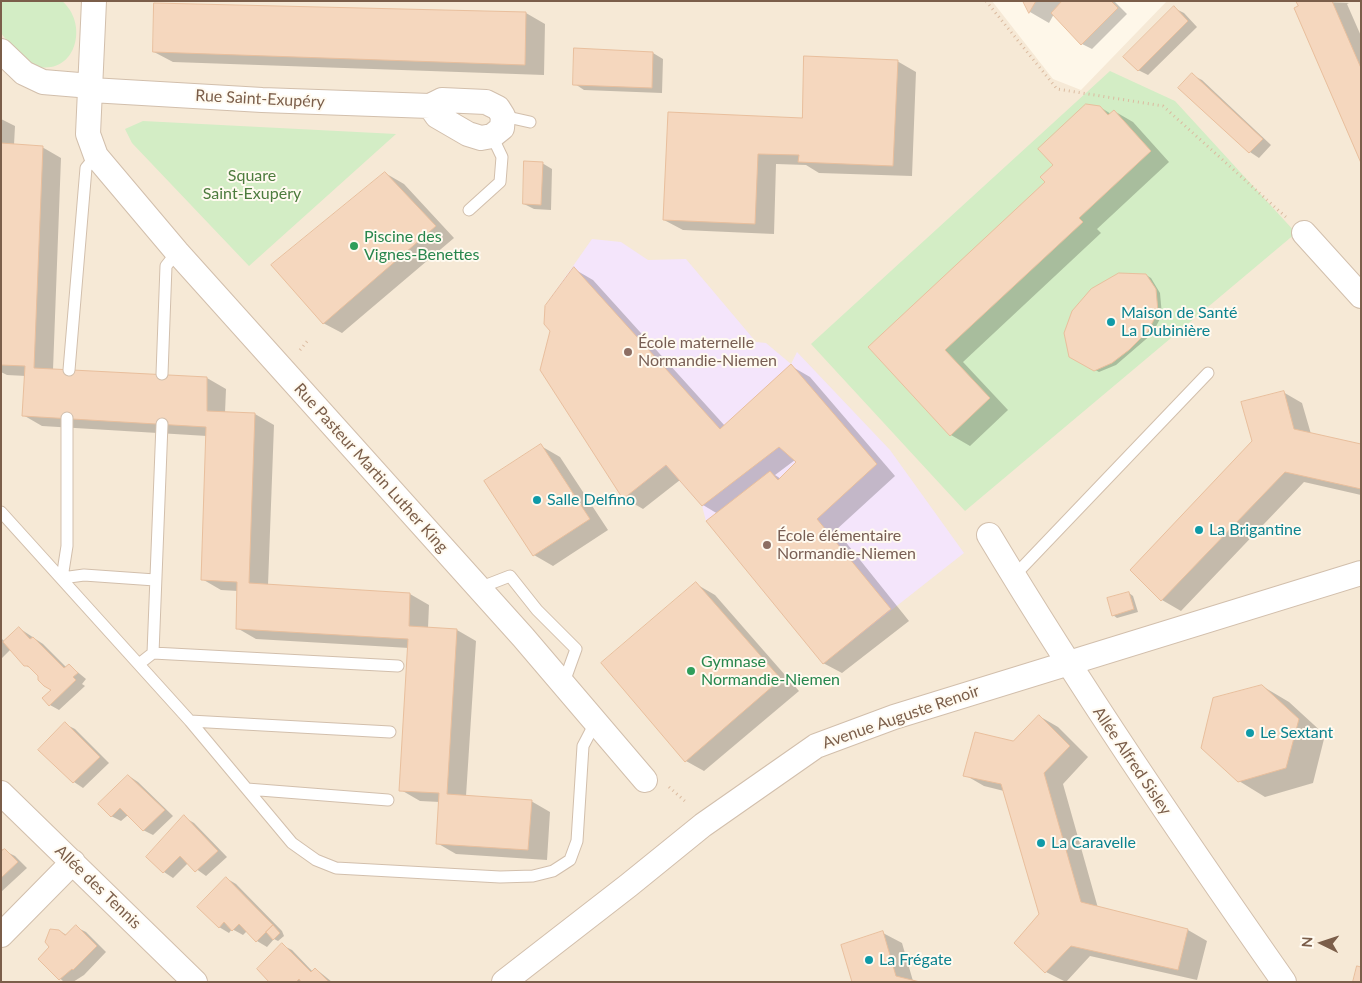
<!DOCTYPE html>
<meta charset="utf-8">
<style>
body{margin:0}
#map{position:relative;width:1362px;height:983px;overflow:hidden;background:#fef7e9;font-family:Lato,sans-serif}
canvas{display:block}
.frame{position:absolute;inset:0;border:2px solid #7b5e4a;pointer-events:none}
.north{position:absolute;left:1297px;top:918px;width:50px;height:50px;-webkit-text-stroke:4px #fffaf0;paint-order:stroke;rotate:274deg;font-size:14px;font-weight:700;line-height:20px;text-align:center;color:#7b5e4a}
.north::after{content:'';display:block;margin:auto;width:18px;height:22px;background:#7b5e4a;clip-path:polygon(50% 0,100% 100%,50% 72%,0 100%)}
</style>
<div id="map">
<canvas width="1362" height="983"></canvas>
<div class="frame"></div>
<div class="north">N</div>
</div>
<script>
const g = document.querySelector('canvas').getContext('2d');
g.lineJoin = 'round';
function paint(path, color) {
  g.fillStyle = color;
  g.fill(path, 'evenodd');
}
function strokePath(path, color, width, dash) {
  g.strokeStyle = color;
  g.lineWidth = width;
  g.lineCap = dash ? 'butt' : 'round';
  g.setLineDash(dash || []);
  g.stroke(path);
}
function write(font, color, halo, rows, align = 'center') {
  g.font = font + ' Lato,sans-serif';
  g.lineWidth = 4;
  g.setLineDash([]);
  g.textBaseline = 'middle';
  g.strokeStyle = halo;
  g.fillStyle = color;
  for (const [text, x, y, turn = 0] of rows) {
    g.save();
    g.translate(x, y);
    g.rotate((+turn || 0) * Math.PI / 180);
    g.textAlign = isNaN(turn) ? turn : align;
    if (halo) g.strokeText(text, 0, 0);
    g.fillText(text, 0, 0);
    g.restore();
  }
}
paint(new Path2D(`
 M1,1H992L1053,79L1081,90L1167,1H1361V982H1Z`), '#f6e9d6');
paint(new Path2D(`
 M592,239L621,242L648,260L686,259L756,342L766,343L791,364L797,352L890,450L964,553L823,664L706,521L702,506L666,466L623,499L540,370L550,331L544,324L545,306Z`), '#f4e5fb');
paint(new Path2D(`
 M1,1H62C90,25 75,77 35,66C21,62 10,44 1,33Z
 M1110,71L1175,101L1296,233L965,511L811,344Z
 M143,121L396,134L249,266L132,143L125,129Z`), '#d3edc5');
paint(new Path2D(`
 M1025,1H1061L1058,7L1064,1H1114L1127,14L1092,49L1082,44L1054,14L1049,23L1030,12Z
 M1298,1L1349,3L1347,4L1361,36V160Z
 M1174,8L1184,13L1197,27L1148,75L1138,70Z
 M526,13L545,24L544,75L173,62L154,52Z
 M575,50L653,53L663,59L662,93L584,90L575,84Z
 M897,61L916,72L912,176L819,173L806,165L776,164L774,234L683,230L664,220L803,119Z
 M1192,75L1202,80L1271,145L1259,158L1250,152Z
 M1100,107L1111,114L1114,111L1133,122L1169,162L1097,229L1101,233L963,362L1008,410L970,446L951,435L870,347L1047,182L1055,165Z
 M1,119L15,126L14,145L42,147L61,158L53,370L207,378L226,389L225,413L255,414L274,425L268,585L410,594L429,605L428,628L457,630L476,641L466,796L531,801L550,812L547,860L456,854L437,843L440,802L420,801L401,790L409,648L256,639L237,628L238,591L221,590L202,579L207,436L42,426L23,415L26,376L7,375L1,372Z
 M542,163L552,169L551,210L534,209L524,204Z
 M385,173L404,184L454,238L342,333L323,323Z
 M574,269L593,280L725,426L791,366L810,377L895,476L836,530L909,621L842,673L823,663L718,514L703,505L680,480L643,509L624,498ZM795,460L798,462L781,479L775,475Z
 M1146,275L1151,278L1160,293L1162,315L1152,334L1116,365L1099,372L1070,356Z
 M1283,392L1302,403L1311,434L1361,445V495L1304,482L1181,611L1162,600L1132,570L1253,441Z
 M541,446L560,457L608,530L553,566L534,555Z
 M696,584L715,595L799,691L704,771L686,761Z
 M1129,593L1133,596L1138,612L1117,618L1113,615Z
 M19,628L43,644L67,668L69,665L86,679L82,684L85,686L59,710L50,705L53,690L33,670L25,665L11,649L1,659V638L5,642Z
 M1262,686L1289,702L1325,735L1313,783L1265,797L1239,781Z
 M1039,716L1058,727L1088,757L1063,784L1098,908L1188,930L1207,941L1197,980L1090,956L1066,982L1046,972L1040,915L1004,791L984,786L965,775L1013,742Z
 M65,724L75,729L109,763L83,788L74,782Z
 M129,776L138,782L173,816L153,835L143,830L128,815L121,821L111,816Z
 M184,817L194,823L227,857L206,876L188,863L173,878L164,872Z
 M1,849L15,856L27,868L1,892Z
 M226,878L236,884L282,931L284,936L278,941L274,939L267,947L257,941L247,931L243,935L232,929L229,933L219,927Z
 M76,927L86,932L106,952L84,975L73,982H64L39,959L50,947L59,931L67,935Z
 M883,933L902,943L913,981L854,982Z
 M282,945L292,950L313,972L316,969L332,982H271Z`), '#0003');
const building = new Path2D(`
 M1023,1H1036L1029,13Z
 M1111,1L1118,8L1081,45L1051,13L1062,1Z
 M1296,1H1332L1361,68V163L1294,8L1298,6Z
 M154,3L526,12L525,65L153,52Z
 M1174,6L1188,21L1138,71L1123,57Z
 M574,48L653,52L652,88L573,85Z
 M804,56L898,60L893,166L798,162L799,155L758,154L755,224L663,220L668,112L802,118Z
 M1192,73L1263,139L1249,153L1178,88Z
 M1086,104L1100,106L1108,115L1114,110L1151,151L1079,218L1083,222L945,350L990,398L950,436L868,347L1045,182L1040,177L1053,165L1038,149Z
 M1,143L43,146L34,368L207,377V411L255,413L249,583L410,593L409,626L457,629L447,794L532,800L528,850L436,844L439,793L399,791L408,639L236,629L237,582L201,580L206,427L22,416L25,366L1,365Z
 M524,161L543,162L541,205L523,204Z
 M385,172L436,226L323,324L271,265Z
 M574,267L720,429L791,364L877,464L817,519L891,609L823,664L706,521L770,471L778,480L796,462L779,447L702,506L666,465L623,499L540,370L550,331L544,324L545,306Z
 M1119,273L1146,274L1156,289L1158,312L1148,331L1129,350L1112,363L1094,371L1069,357L1064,333L1072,311L1091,289Z
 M1284,391L1294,429L1361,444V489L1285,472L1161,601L1130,570L1252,441L1241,402Z
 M541,444L590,519L533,556L484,481Z
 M696,582L781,679L685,762L601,663Z
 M1129,592L1134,609L1112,616L1107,598Z
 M19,627L30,639L33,637L64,668L69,664L78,673L73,677L76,680L49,706L42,698L51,690L44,686L38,680V676L28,666H24L3,642Z
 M1262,685L1299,719L1286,768L1238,782L1201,748L1213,698Z
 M1039,715L1070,746L1044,773L1081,902L1188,929L1178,970L1071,946L1045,973L1014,943L1039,914L1001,784L963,776L975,732L1013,741Z
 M65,722L100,757L73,783L38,750Z
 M128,775L165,810L143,831L120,808L111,817L98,804Z
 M184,815L218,851L195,872L180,856L163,873L146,857Z
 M5,849L18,862L1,878V851Z
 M226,877L273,925L256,942L239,924L232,931L224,922L219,928L197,907Z
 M76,925L97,946L73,970L72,969L59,980L38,959L49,947L45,942L50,929L59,930L65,935Z
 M273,925L280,933L273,940L266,932Z
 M883,931L896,976L920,982H852L841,945Z
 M282,943L311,972L315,968L329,982H301L299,979L296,982H269L257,969Z
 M1357,966L1361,967V982H1353Z`);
paint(building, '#f5d7be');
strokePath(building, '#e9bf9d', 1);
const service = new Path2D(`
 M503,116L530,122
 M469,210L500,182L502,157L492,136
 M69,370L86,168L96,156
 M162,374L166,266L177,252
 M67,418V546L62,578L84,575L155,580
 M1,512L190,721L292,843L316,860L336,868L500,877L533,876L553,871L570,860L577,841L583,746L595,723
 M1014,576L1208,373
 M479,588L510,576L537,610L576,649L563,685
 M153,653L398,666
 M139,664L153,653L162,424
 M190,721L390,732
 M247,789L388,800`);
const minor = new Path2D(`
 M94,1L88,134L96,156L177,252L523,637L645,780
 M1,51L24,73L43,82L91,86
 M91,90L262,100L430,106L442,100L486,102L498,108L503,116L502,128L492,136L481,138L468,134L437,116L430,106
 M1304,233L1361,296
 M989,535C1081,688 1181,835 1284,982
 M1,793L195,982
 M1,935L73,862
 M504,982L629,885L703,825L816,746L894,717L1361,573`);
strokePath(service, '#d2bfac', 13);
strokePath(minor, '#d2bfac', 26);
strokePath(new Path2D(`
 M986,1L1057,89L1163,106L1287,218
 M300,350L309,339
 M669,787L687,803`), '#dbbba0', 3, [1, 4]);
strokePath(service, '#fff', 11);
strokePath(minor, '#fff', 24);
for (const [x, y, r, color] of [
 [354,246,5,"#2e9e5b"],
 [1111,322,5,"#0f9aa8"],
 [628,352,5,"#8d6e63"],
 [537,500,5,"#0f9aa8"],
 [1199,530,5,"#0f9aa8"],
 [767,545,5,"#8d6e63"],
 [691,671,5,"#2e9e5b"],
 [1250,733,5,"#0f9aa8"],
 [1041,843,5,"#0f9aa8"],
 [869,960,5,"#0f9aa8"]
]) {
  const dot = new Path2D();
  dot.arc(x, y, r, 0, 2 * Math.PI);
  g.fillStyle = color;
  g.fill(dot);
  strokePath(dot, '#fffaf0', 2);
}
write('16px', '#7b5e4a', '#fffaf0', [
 ["Rue Saint-Exupéry",260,99,3],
 ["Rue Pasteur Martin Luther King",371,468,48],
 ["Avenue Auguste Renoir",901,717,-19],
 ["Allée Alfred Sisley",1132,761,56],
 ["Allée des Tennis",98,887,44]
]);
write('16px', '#4c7b3d', '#fffaf0', [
 ["Square",252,176],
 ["Saint-Exupéry",252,194]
]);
write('16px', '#27864d', '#fffaf0', [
 ["Piscine des",364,237],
 ["Vignes-Benettes",364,255],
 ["Gymnase",701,662],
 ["Normandie-Niemen",701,680]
], 'left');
write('16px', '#0d838f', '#fffaf0', [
 ["Maison de Santé",1121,313],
 ["La Dubinière",1121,331],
 ["Salle Delfino",547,500],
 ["La Brigantine",1209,530],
 ["Le Sextant",1260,733],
 ["La Caravelle",1051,843],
 ["La Frégate",879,960]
], 'left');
write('16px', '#785e54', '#fffaf0', [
 ["École maternelle",638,343],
 ["Normandie-Niemen",638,361],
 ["École élémentaire",777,536],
 ["Normandie-Niemen",777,554]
], 'left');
</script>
